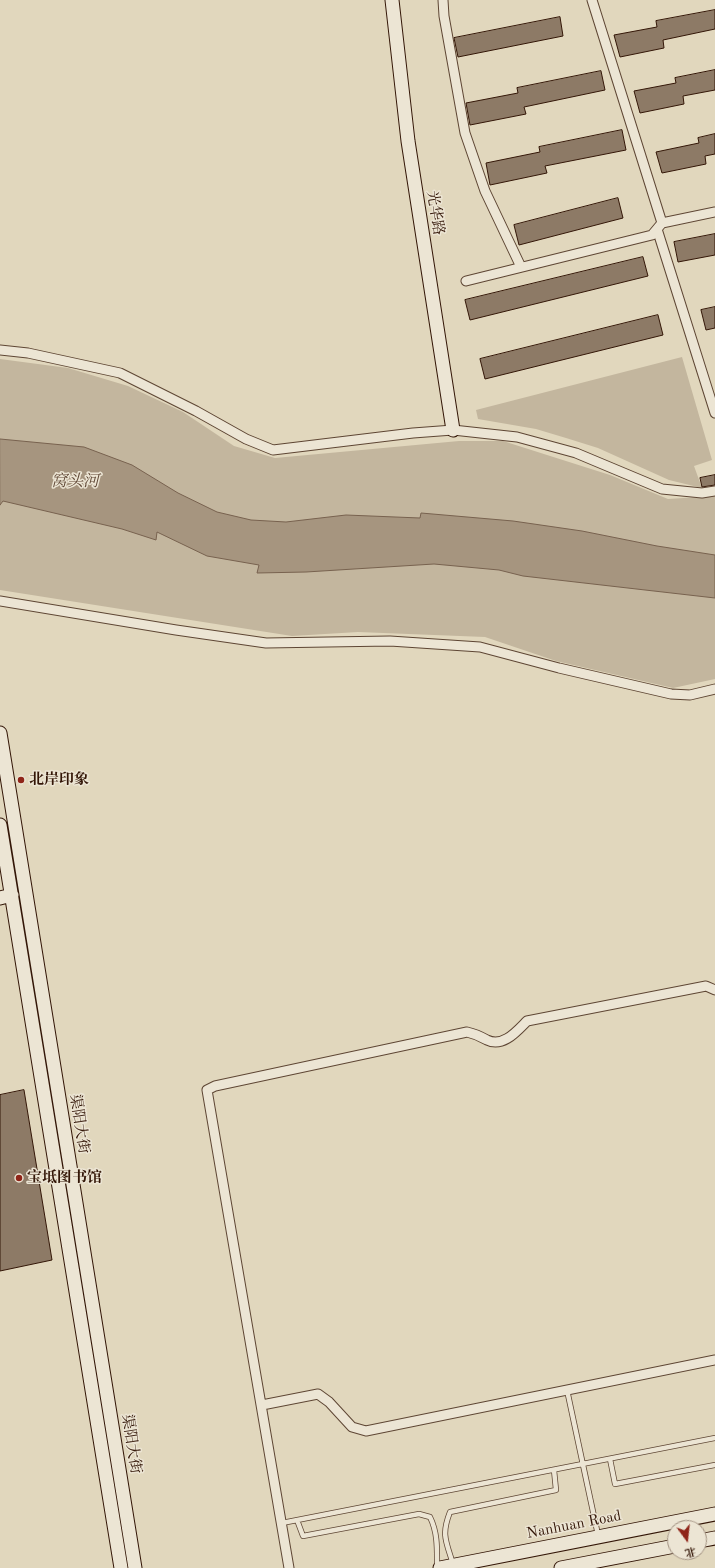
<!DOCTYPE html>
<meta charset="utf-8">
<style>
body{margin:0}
#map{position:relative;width:715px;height:1568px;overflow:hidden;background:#e1d7bd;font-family:"Old Standard TT","Noto Serif SC",serif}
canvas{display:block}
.north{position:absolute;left:667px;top:1520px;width:40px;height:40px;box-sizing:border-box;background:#ece5d4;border:1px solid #a29282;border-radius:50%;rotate:165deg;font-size:11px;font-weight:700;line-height:16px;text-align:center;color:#331607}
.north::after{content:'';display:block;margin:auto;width:14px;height:18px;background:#8f2418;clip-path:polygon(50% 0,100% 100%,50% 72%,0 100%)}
</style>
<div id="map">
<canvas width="715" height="1568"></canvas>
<div class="north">北</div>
</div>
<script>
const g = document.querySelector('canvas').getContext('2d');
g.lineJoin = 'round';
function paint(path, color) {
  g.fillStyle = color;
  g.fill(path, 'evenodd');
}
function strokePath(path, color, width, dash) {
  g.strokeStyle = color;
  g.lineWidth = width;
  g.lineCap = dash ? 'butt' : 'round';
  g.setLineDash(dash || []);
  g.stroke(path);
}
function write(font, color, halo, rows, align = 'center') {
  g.font = font + ' "Old Standard TT","Noto Serif SC",serif';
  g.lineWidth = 3;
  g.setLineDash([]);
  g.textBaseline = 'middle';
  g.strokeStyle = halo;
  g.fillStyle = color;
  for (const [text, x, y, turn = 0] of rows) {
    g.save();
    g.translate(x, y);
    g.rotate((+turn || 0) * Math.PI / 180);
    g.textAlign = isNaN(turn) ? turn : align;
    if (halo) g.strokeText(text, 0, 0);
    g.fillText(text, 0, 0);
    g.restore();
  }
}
paint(new Path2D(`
 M682,357L712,460L694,466L702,488L669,480L598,448L566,438L536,429L478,419L476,410Z
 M0,359L68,368L128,386L183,412L234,446L275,458L459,441H503L610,475L668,499L715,496V679L673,688L556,661L485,637L358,632L292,636L0,590Z`), '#c3b69e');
const water = new Path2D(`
 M0,439L84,447L132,465L178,493L217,512L251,520L286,522L346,515L420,518L421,513L513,521L582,531L657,546L715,555V598L523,576L499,570L434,564L306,572L257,573L259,565L207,556L157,532L156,540L122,529L3,501L0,505Z`);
paint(water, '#a6957f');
strokePath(water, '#78624f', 1);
const building = new Path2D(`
 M715,10V29L663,40L664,48L620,57L614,35L657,27L656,21Z
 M560,17L563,36L458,57L454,38Z
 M715,70V90L683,96L684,104L640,113L634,91L676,83L675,78Z
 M601,71L605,90L524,107L526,114L470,125L466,103L518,93L517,88Z
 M622,130L626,150L545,166L547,173L490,185L486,163L540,152L539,147Z
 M715,134V154L705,156L706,164L662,173L656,152L699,143L698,138Z
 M618,198L623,218L519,245L514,225Z
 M715,234V255L678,262L674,242Z
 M643,257L648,276L470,320L465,300Z
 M715,307V328L706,330L701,310Z
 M658,315L663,335L485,379L480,359Z
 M715,475V485L702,487L700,478Z
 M24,1090L52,1260L0,1271V1095Z`);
paint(building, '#8d7a66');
strokePath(building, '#331607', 1);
const lane = new Path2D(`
 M567,1390L598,1535
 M610,1459L615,1484L715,1465
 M297,1520L303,1536L419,1514L430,1517C438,1533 437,1550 437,1568
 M282,1523L715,1438
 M453,1564C446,1541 441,1535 450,1512L556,1490L554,1470`);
const street = new Path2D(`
 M443,0L444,16L465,133L485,191L521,267
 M592,0L662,223
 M657,229L715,413
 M466,281L652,235L662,223L715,212
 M0,350L28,353L120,373L196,411L246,439L273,450L413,433L453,430L517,437L576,453L662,489L702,493L715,491
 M0,601L176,630L266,643L390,641L480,647L559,668L671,694L690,695L715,689
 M262,1405L318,1394L329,1402L352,1427L366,1431L715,1360
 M289,1568L207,1090L215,1086L467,1032C476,1034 480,1036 487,1040C503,1048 517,1031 527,1021L706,986L715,990`);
const secondary = new Path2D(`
 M392,0L408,141L453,430
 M0,733L135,1568
 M0,825L121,1568
 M0,898L12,895
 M699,1541L715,1538
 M440,1568L715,1514
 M561,1568L675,1546`);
strokePath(lane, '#5e4634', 6);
strokePath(street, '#5e4634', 11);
strokePath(secondary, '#331607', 15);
strokePath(lane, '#ece5d4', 4.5);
strokePath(street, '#ece5d4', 9);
strokePath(secondary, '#ece5d4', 13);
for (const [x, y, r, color] of [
 [21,780,4,"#8f2418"],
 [19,1178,4,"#8f2418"]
]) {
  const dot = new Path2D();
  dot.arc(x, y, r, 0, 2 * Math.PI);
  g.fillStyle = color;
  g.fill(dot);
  strokePath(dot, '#ece5d4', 1.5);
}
write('15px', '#331607', '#ece5d4', [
 ["光华路",435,213,81],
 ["渠阳大街",79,1124,81],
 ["渠阳大街",131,1444,81],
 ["Nanhuan Road",574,1525,-11]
]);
write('bold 15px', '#331607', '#ece5d4', [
 ["北岸印象",29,780],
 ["宝坻图书馆",27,1178]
], 'left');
write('italic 16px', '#614937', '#ece5d4', [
 ["窝头河",75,482]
]);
</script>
